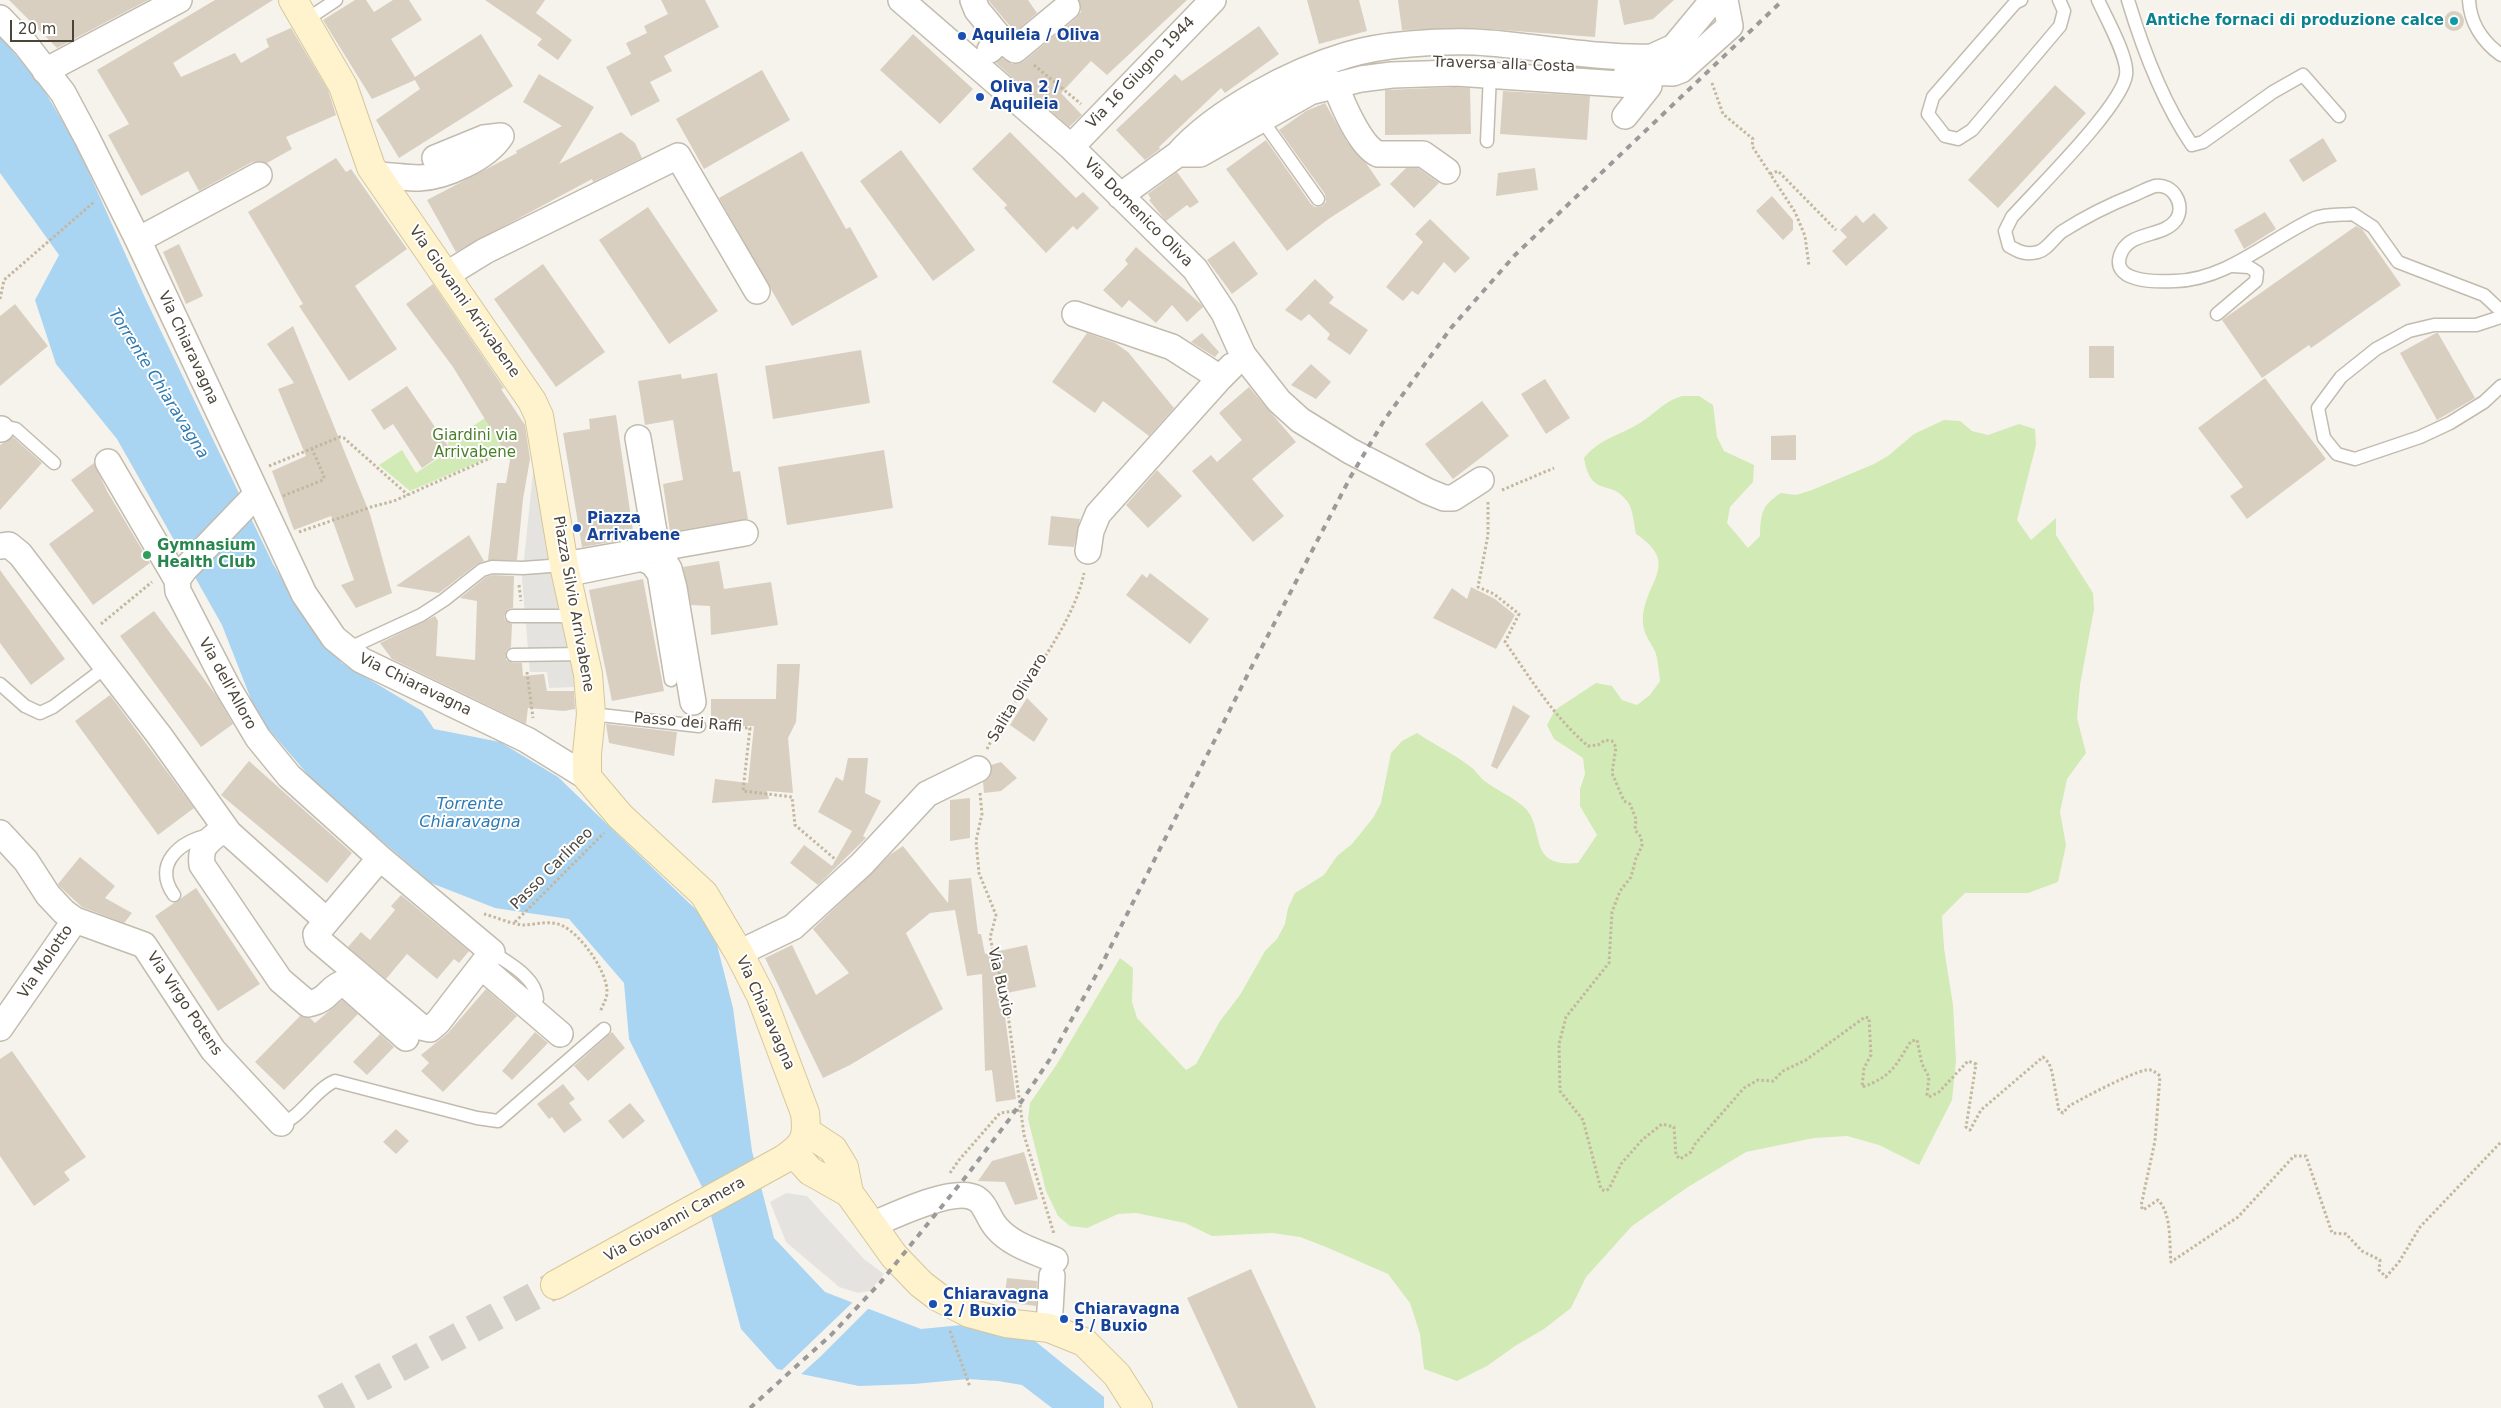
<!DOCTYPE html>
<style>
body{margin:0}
#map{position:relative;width:2501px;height:1408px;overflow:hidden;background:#f6f3ec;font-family:"DejaVu Sans",sans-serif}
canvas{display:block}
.scale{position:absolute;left:10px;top:20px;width:64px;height:22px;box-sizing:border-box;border:2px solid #4b4439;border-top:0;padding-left:6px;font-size:15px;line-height:18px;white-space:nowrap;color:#4b4439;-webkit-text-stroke:4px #fff;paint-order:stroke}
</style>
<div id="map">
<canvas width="2501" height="1408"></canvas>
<div class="scale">20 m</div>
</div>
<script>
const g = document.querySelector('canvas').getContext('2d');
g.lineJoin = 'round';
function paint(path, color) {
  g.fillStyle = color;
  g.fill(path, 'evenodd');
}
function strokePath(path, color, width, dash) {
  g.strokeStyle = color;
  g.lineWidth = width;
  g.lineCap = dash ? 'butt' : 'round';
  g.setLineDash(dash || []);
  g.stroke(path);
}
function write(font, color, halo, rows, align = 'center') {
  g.font = font + ' "DejaVu Sans",sans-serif';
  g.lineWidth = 4;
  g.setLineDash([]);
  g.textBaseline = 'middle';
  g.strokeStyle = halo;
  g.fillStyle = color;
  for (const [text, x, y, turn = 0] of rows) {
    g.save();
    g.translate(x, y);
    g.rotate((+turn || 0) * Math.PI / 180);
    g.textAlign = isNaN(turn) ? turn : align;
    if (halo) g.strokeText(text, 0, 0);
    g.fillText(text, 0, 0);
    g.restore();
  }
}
paint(new Path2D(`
 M1682,396H1699L1713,405L1717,437L1724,451L1754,465L1753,482L1730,507L1727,523L1748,548L1760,536C1761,513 1761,506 1781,493L1796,495L1812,490L1874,464L1888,456L1914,434L1944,420L1960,421L1972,431L1988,435L2019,424L2035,429L2036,445L2017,520L2031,540L2056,518V535L2093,593L2094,609L2080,685L2077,718L2086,753L2067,779L2060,812L2066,845L2058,882L2028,893H1965L1942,916L1944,948L1953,1005L1956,1061L1952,1100L1919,1165L1879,1145L1847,1136L1814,1138L1746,1152L1688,1187L1632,1226L1586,1277L1571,1308L1544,1329L1515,1346L1487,1366L1457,1381L1424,1369L1420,1334L1410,1303L1388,1274L1326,1247L1300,1237L1272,1233L1212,1236L1185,1223L1136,1213L1118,1214L1087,1228L1070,1226L1058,1216L1046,1191L1028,1119L1030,1103L1057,1064L1120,958L1133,968L1132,1002L1137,1018L1186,1070L1196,1064L1220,1021L1240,995L1265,951L1277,939L1285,924L1288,908L1295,893L1324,875L1337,856L1352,844L1373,818L1381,803L1391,753L1402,741L1417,733C1435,745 1456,755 1472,768C1477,772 1480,778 1486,782C1498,791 1513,797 1524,807C1547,829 1525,868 1578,863L1597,835L1580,806V789L1585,774L1583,758L1554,739L1547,725L1555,710L1596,683L1612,686L1622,700L1637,705L1650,695L1660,681C1659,672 1658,662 1656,654C1652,643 1643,635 1643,622C1642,583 1683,565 1636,534C1634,525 1633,508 1627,501C1610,478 1591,499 1584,458C1600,438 1619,436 1640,423C1656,413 1663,402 1682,396Z
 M485,418L504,451L410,491L379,465L402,450L416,473L451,450L447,443Z`), '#d2eab5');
paint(new Path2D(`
 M533,472L542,476L575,687L549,688L547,672H530L522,579Z
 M786,1193L807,1196L864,1259L884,1274L870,1291L858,1293L839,1287L786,1242L770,1202Z`), '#e5e3e0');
paint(new Path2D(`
 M0,37L38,80L76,144L146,300L273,564L311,626L342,663L422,711L434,729L500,742L558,777L712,925L733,1008L752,1151L774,1238L825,1292L921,1329L962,1325L1035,1341L1104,1397V1408H1052L1022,1385L998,1381L968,1379L914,1384L859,1386L777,1369L741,1329L705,1193L629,1039L624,983L569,919L495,908L431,883L317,785L258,717L222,625L117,439L56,364L35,300L59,255L0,173Z`), '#a9d4f2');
paint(new Path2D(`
 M854,1301L870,1307L820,1357L799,1376L780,1372Z`), '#f6f3ec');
paint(new Path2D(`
 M9,0H148L57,48Z
 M215,0H273L173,63L181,77L235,53L241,63L269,47L266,39L291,28L328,90L336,115L286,137L292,149L267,163L260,161L252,162L199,191L188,171L141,196L108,135L129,124L97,70Z
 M355,0H366L374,12L393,0H409L422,20L391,39L415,77L481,34L513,86L399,158L376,120L420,89L415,80L372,99L323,20Z
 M485,0H545L536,13L572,40L558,60L537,45L542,39Z
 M661,0H705L719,27L664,56L672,71L650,82L660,101L631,116L606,67L631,54L626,43L647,33L644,26L668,14Z
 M988,0H1028L1037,13L1015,32Z
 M1079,0H1187L1107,75L1091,61L1061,93L1082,115L1069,127L996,63L1002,58L1012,64L1024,61L1076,18L1081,12Z
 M1307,0H1359L1367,31L1319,44Z
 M1398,0H1598L1595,37L1475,28L1402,30Z
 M1619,0H1674L1653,19L1624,25Z
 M2444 21a10 10 0 1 1 20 0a10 10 0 1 1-20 0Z
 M1259,26L1279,54L1225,93L1221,88L1159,147L1160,149L1145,160L1116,130L1175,74L1182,81Z
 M913,34L973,89L940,124L880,70Z
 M762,70L790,120L704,169L676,119Z
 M539,74L594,107L559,164L621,132L635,143L642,158L593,182L592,179L456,252L427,200L517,153L516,151L562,126L523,102Z
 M2055,85L2086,113L1998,208L1968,180Z
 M1456,87L1470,88L1471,134L1385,135V90Z
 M1503,91L1590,96L1587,140L1500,134Z
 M1325,103L1347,142L1366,163L1381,185L1327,220L1287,251L1226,169L1266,140L1311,204L1315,207L1322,206L1326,202L1325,194L1279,130L1306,111Z
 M1010,132L1076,198L1083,192L1099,208L1077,230L1073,226L1046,253L1004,208L1007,205L972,169Z
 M2323,138L2337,161L2303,182L2289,160Z
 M901,150L975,250L933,281L860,181Z
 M802,151L846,229L850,227L878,277L792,326L719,198Z
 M336,158L346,172L351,169L407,249L355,286L397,349L349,381L299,306L303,304L248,212Z
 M1406,168H1418L1439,183L1414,208L1390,184Z
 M1535,168L1538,190L1496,196L1498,173Z
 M1177,172L1199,202L1190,208L1187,205L1166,221L1149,200L1151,199L1148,194Z
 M1772,196L1793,220V230L1783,240L1756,211Z
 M648,207L718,311L669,344L599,240Z
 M2265,212L2276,229L2244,249L2234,230Z
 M1874,213L1888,228L1846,266L1832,251L1847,237L1840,230L1856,215L1863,223Z
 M1430,219L1470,258L1455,273L1444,262L1418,295L1412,291L1403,301L1386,287L1423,242L1415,234Z
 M2356,226L2362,229L2401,285L2311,348L2309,345L2262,378L2222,320Z
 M1234,241L1258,274L1232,294L1207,260Z
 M179,244L203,296L186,304L163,252Z
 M1136,247L1202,305L1203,307L1187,322L1172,305L1156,323L1129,300L1122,308L1103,290L1128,264L1125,260Z
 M543,264L605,352L556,387L494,299Z
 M1315,279L1334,297L1329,303L1368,330L1350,355L1327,339L1330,334L1309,314L1301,321L1285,310Z
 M433,284L504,388L501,389L525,425L530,459L523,499L517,560H488L497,483H506L510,460L453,367L406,304Z
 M15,304L48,346L0,386V316Z
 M293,326L370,514L392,593L356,608L341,585L354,580L331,516L294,530L272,471L306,456L278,389L294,383L267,344Z
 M1087,333L1115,343L1128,352L1174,408L1149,436L1103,401L1095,413L1052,382Z
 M1202,333L1219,352L1215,357L1191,342Z
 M2436,333H2438L2475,398L2437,420L2400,353Z
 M2089,346H2114V378H2089Z
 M861,350L870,403L773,419L765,366Z
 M1311,364L1331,382L1316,399L1291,385Z
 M717,373L733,472L740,471L748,519L670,532L663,484L683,480L673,420L645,425L638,381L681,374L682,379Z
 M2265,378L2326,459L2247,519L2230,496L2243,487L2198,428Z
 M1545,379L1570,418L1546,434L1521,394Z
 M407,386L450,449L422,468L393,424L384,430L371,410Z
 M1249,387L1296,442L1252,479L1284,516L1253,542L1192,471L1211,455L1217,462L1242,440L1219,413Z
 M1482,401L1509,436L1453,479L1425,444Z
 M616,415L634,538L582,547L563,433L590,429L589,419Z
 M1796,435V460H1771V436Z
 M13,437L42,463L0,510V445Z
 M884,450L893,508L787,525L778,467Z
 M94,463L107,491L150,563L93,605L49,544L94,511L71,480Z
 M1157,470L1182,496L1148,528L1126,505Z
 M1051,516L1080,519L1074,547L1048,545Z
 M469,535L484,561L477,564L439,593L396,586Z
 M719,561L724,589L771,582L778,625L711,635L710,606L691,605L683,567Z
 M0,570L65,659L31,685L0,643Z
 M1150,573L1209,619L1190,644L1126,595L1142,574L1147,578Z
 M493,575L514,576L513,608L508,609L504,616L505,620L512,624L511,647L506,651V660L513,663H522L523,676L544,674L547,691H574L575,709L564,711L528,708L526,724L392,659L380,643L435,616L438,621L436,656L475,660L477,601L460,598L486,577Z
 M643,579L664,691L612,701L589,590Z
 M1471,587L1495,599L1515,615L1496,649L1433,618L1452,588L1467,599Z
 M154,611L218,698L233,724L201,747L120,636Z
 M777,664H800L796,722L788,738L793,793L767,791L769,799L712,803L715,779L748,783L754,726H711V699H776Z
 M110,695L194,808L158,835L75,721Z
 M1027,698L1048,719L1034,742L1010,725Z
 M1513,705L1530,716L1497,769L1491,766Z
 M606,724L677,732L674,756L609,743Z
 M848,758H868L865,793L881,801L863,836L866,838L818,885L790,863L804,845L832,866L852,831L818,812L836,777L843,781Z
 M249,761L352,853L327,883L221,795Z
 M1001,762L1017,778L1001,791L984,793L983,782L990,777L991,765Z
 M970,798V838L950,841V800Z
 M903,846L948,903L949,880L971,878L978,934H981L985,954L1027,945L1036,987L1002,994L1016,1099L996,1102L992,1070L985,1071L982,974L967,976L955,910L930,913L906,933L943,1009L850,1065L823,1078L765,958L792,945L816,995L849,973L813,929L891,854Z
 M80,857L115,886L105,898L132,913L124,923L82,907L59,886L58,884Z
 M196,888L260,984L218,1011L155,916Z
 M401,895L469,951L459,963L454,959L437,979L407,954L386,979L348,947L361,932L370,940L395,910L391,906Z
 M486,989L517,1016L443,1092L421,1071L429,1063L421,1055L448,1033Z
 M342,1000L358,1014L284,1090L255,1062L300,1016L310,1018L315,1023Z
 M535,1032L548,1043L512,1080L502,1071Z
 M612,1032L625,1048L588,1081L574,1066Z
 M380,1034L394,1047L367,1075L353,1062Z
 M12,1051L86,1157L64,1172L70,1180L34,1206L0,1156V1059Z
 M563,1084L575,1099L569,1103L582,1120L564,1133L552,1117L549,1119L537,1104Z
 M630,1103L645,1121L623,1139L608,1121Z
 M396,1129L409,1141L396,1154L383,1142Z
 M1024,1152L1038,1199L1015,1205L1005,1182L978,1181L992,1161Z
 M1251,1269L1316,1408H1238L1187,1298Z
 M1007,1278L1037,1281L1036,1306L1004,1302Z`), '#d8cfc1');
strokePath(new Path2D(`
 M324,1408L555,1285`), '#d4d0c8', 28, [28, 14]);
const lane = new Path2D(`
 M2021,0L2015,3L1933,97L1928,114L1945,136L1958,139L1972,130L2060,26L2064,11L2059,0
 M2098,0C2105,16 2129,58 2126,75C2122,106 2036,190 2012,217L2005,231L2009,246C2019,252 2026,255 2038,252C2047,250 2055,236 2063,231C2085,217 2111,204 2134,195C2141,192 2148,188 2155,186C2173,183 2186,205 2176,220C2164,237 2133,231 2122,251C2106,283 2158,282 2175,281C2227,280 2271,238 2315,218C2326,214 2342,215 2353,214L2373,227L2398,262L2484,295L2501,311
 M2128,0C2143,50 2162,101 2192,145L2203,142L2273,92L2303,75L2339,116
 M2469,0C2470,23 2483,42 2501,55
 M306,20L336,0
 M1262,120L1318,199
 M1487,141L1490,75
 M2217,314L2256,281L2257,272L2249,267L2233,266
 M2501,317L2476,325H2434L2409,331L2376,349L2341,377L2318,408L2324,438L2337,454L2355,459L2420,437L2450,423L2484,402L2501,386
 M1,429L7,427L16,429L54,463
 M568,580L641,565L648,568L654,576L671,680
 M512,616H575
 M345,650L421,615L444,600L482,570L492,567L523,568L564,565
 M513,655L584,654
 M0,684L25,706L40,713L53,707L106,667
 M591,714L699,726
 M174,895C152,864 180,841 210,835
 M492,952C508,963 536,977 537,999
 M281,1123C300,1119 315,1089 335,1081L477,1118L498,1121L604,1029`);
const street = new Path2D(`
 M901,0L1071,147L1195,269L1224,313L1243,355L1279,401L1300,420L1350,451L1427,491L1444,498H1453L1481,480
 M973,0L977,10L1001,39L990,50
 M0,18L26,45L63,93L87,138L138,240L304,594L334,638L361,660L527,740L587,777
 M1001,39L1015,50L1067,7
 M45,71L179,0
 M1627,71L1673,73L1681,70L1730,26L1725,0
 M1335,84C1342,103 1360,146 1378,154H1423L1447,171
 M1071,147L1213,0
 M1178,154C1216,111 1292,71 1347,55C1383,44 1436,41 1475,42C1534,45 1593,59 1652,57L1674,47L1713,0
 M376,175C390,175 405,178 419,178C445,177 487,158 501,136L484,138L435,158
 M1120,196L1178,154H1200L1310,92L1361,79L1392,75L1456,73L1649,86L1625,116
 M138,240L259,175
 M446,275L485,251L678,156L757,291
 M1075,314L1172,347L1220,378L1232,366
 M0,429H1
 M638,438L657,549L669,569L674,588L693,702
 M108,462L177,580
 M257,494L184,570L177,580L178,591L227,686L258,738L289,776L380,858L492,952L438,1022L430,1029L421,1027L317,939L316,934L380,858
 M0,546L9,545L20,554L159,735L229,833L327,921
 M1088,551L1091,531L1098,514L1220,378
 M564,565L745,533
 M0,833L26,861L48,895L64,912L75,920L144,945L213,1050L281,1123
 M229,833H218C205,844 200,848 202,865L280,980L308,1004C330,1000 328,987 344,983L406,1038
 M739,953L793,927L862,864L927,794L978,769
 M482,967L560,1034
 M0,1028L75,920
 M872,1225C893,1216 956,1185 977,1199C985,1204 989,1219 996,1227C1011,1245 1034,1251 1055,1260
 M1049,1328L1052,1276`);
const secondary = new Path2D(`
 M293,0L343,86L371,167L532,401L539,416L564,565L588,674L591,714L587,754V777L620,816L704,894L739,953L761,996L805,1113C808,1138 805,1144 784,1159L555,1285
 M807,1132L833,1149L844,1167L849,1193L894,1256L921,1284L938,1297L969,1313L1006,1323L1049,1328L1084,1342L1117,1375L1138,1408
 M793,1152L810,1171L849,1193`);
strokePath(lane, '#c2bbae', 15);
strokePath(street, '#c2bbae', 28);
strokePath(secondary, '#d6c79b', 30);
strokePath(new Path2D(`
 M1034,65L1081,104
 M1712,83L1723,114L1753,139L1752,146L1795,212L1805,236L1809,266
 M1770,174L1778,171L1836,230
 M0,299L4,280L94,202
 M269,466L340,437L344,438L408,495
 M1502,490L1554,468
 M283,496L323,480L324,476L312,449
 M1488,502V535L1478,587L1494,594L1519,614L1505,642C1531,679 1553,716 1588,746L1598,745L1605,740L1612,741L1616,747L1612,773L1624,801L1630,804L1636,819L1635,830L1641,837L1642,846L1636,858L1631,877L1620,891L1612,912L1609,963L1566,1017L1559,1044L1560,1091L1583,1120L1601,1189L1605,1191L1609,1189L1621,1164L1642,1140L1662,1124L1674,1127L1676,1155L1680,1159L1691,1152L1695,1144L1744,1088L1758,1080L1773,1081L1783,1071L1806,1060L1865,1017L1869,1018L1871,1055L1864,1068L1862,1087C1892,1077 1896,1065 1911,1041L1917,1040L1922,1064L1929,1077L1927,1095L1929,1097L1939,1092L1968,1061L1976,1064L1966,1127L1970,1130L1981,1110L2043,1057L2049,1063L2052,1072L2059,1111L2063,1113L2069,1106C2085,1097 2130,1073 2146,1070C2152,1069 2155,1072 2160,1076L2155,1141L2141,1206L2143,1210L2158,1200C2172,1214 2169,1242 2171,1262L2238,1217L2294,1156H2306L2332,1233L2346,1234L2362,1251L2380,1260L2379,1270L2386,1277L2399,1262L2420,1227L2501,1142
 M299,532L371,507L394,501L517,446
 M519,585L521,601
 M101,624L152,582
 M527,672L533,718
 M715,727L750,728L743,791L792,797L795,825L835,859
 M987,749C1014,694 1072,632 1084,573
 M980,793L982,814L976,841L979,873L996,915L990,938L1006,999L1024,1135L1054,1234
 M484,914C496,917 513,925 525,925C538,924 551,920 563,926C582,936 607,971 607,992C607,1000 602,1005 600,1013
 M515,922L604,833
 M950,1173L959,1160L1000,1113L1021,1110
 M950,1331L970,1387`), '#c4b79f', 3, [2.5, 2.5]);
strokePath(lane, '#fff', 12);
strokePath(street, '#fff', 25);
strokePath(secondary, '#fff3cd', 28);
strokePath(new Path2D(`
 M750,1408L831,1335L880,1283L968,1174L1011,1117L1050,1059L1101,966L1250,670L1351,476L1385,419L1451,328L1515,255L1783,0`), '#9a9a9a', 4, [6, 6]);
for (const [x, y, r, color] of [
 [2454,21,5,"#0f9aa8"],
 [962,36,5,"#1a4fb4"],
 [980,97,5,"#1a4fb4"],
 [577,528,5,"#1a4fb4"],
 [147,555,5,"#2e9e5b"],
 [933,1304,5,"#1a4fb4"],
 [1064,1319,5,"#1a4fb4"]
]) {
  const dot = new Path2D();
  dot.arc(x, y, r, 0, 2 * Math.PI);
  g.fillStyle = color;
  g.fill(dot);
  strokePath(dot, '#fff', 2);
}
write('bold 15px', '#0d838f', '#fff', [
 ["Antiche fornaci di produzione calce",2444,21]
], 'right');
write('bold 15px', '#164399', '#fff', [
 ["Aquileia / Oliva",972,36],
 ["Oliva 2 /",990,88],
 ["Aquileia",990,105],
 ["Piazza",587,519],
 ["Arrivabene",587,536],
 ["Chiaravagna",943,1295],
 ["2 / Buxio",943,1312],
 ["Chiaravagna",1074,1310],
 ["5 / Buxio",1074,1327]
], 'left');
write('15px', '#4b4439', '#fff', [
 ["Traversa alla Costa",1504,65,2],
 ["Via 16 Giugno 1944",1141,73,-46],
 ["Via Domenico Oliva",1138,213,45],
 ["Via Giovanni Arrivabene",464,302,55],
 ["Via Chiaravagna",188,348,65],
 ["Piazza Silvio Arrivabene",573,604,80],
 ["Via dell'Alloro",227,684,61],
 ["Via Chiaravagna",415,685,26],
 ["Salita Olivaro",1018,698,-59],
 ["Passo dei Raffi",688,723,5],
 ["Passo Carlineo",552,869,-45],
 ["Via Molotto",46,962,-56],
 ["Via Buxio",1000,982,77],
 ["Via Virgo Potens",184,1004,56],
 ["Via Chiaravagna",765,1013,66],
 ["Via Giovanni Camera",675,1220,-29]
]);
write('15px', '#4a7f2a', '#fff', [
 ["Giardini via",475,436],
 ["Arrivabene",475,453]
]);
write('bold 15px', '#27864d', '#fff', [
 ["Gymnasium",157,546],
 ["Health Club",157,563]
], 'left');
write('italic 16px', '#2e7ab2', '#fff', [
 ["Torrente Chiaravagna",158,384,58],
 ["Torrente",470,805],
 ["Chiaravagna",470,823]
]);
</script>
